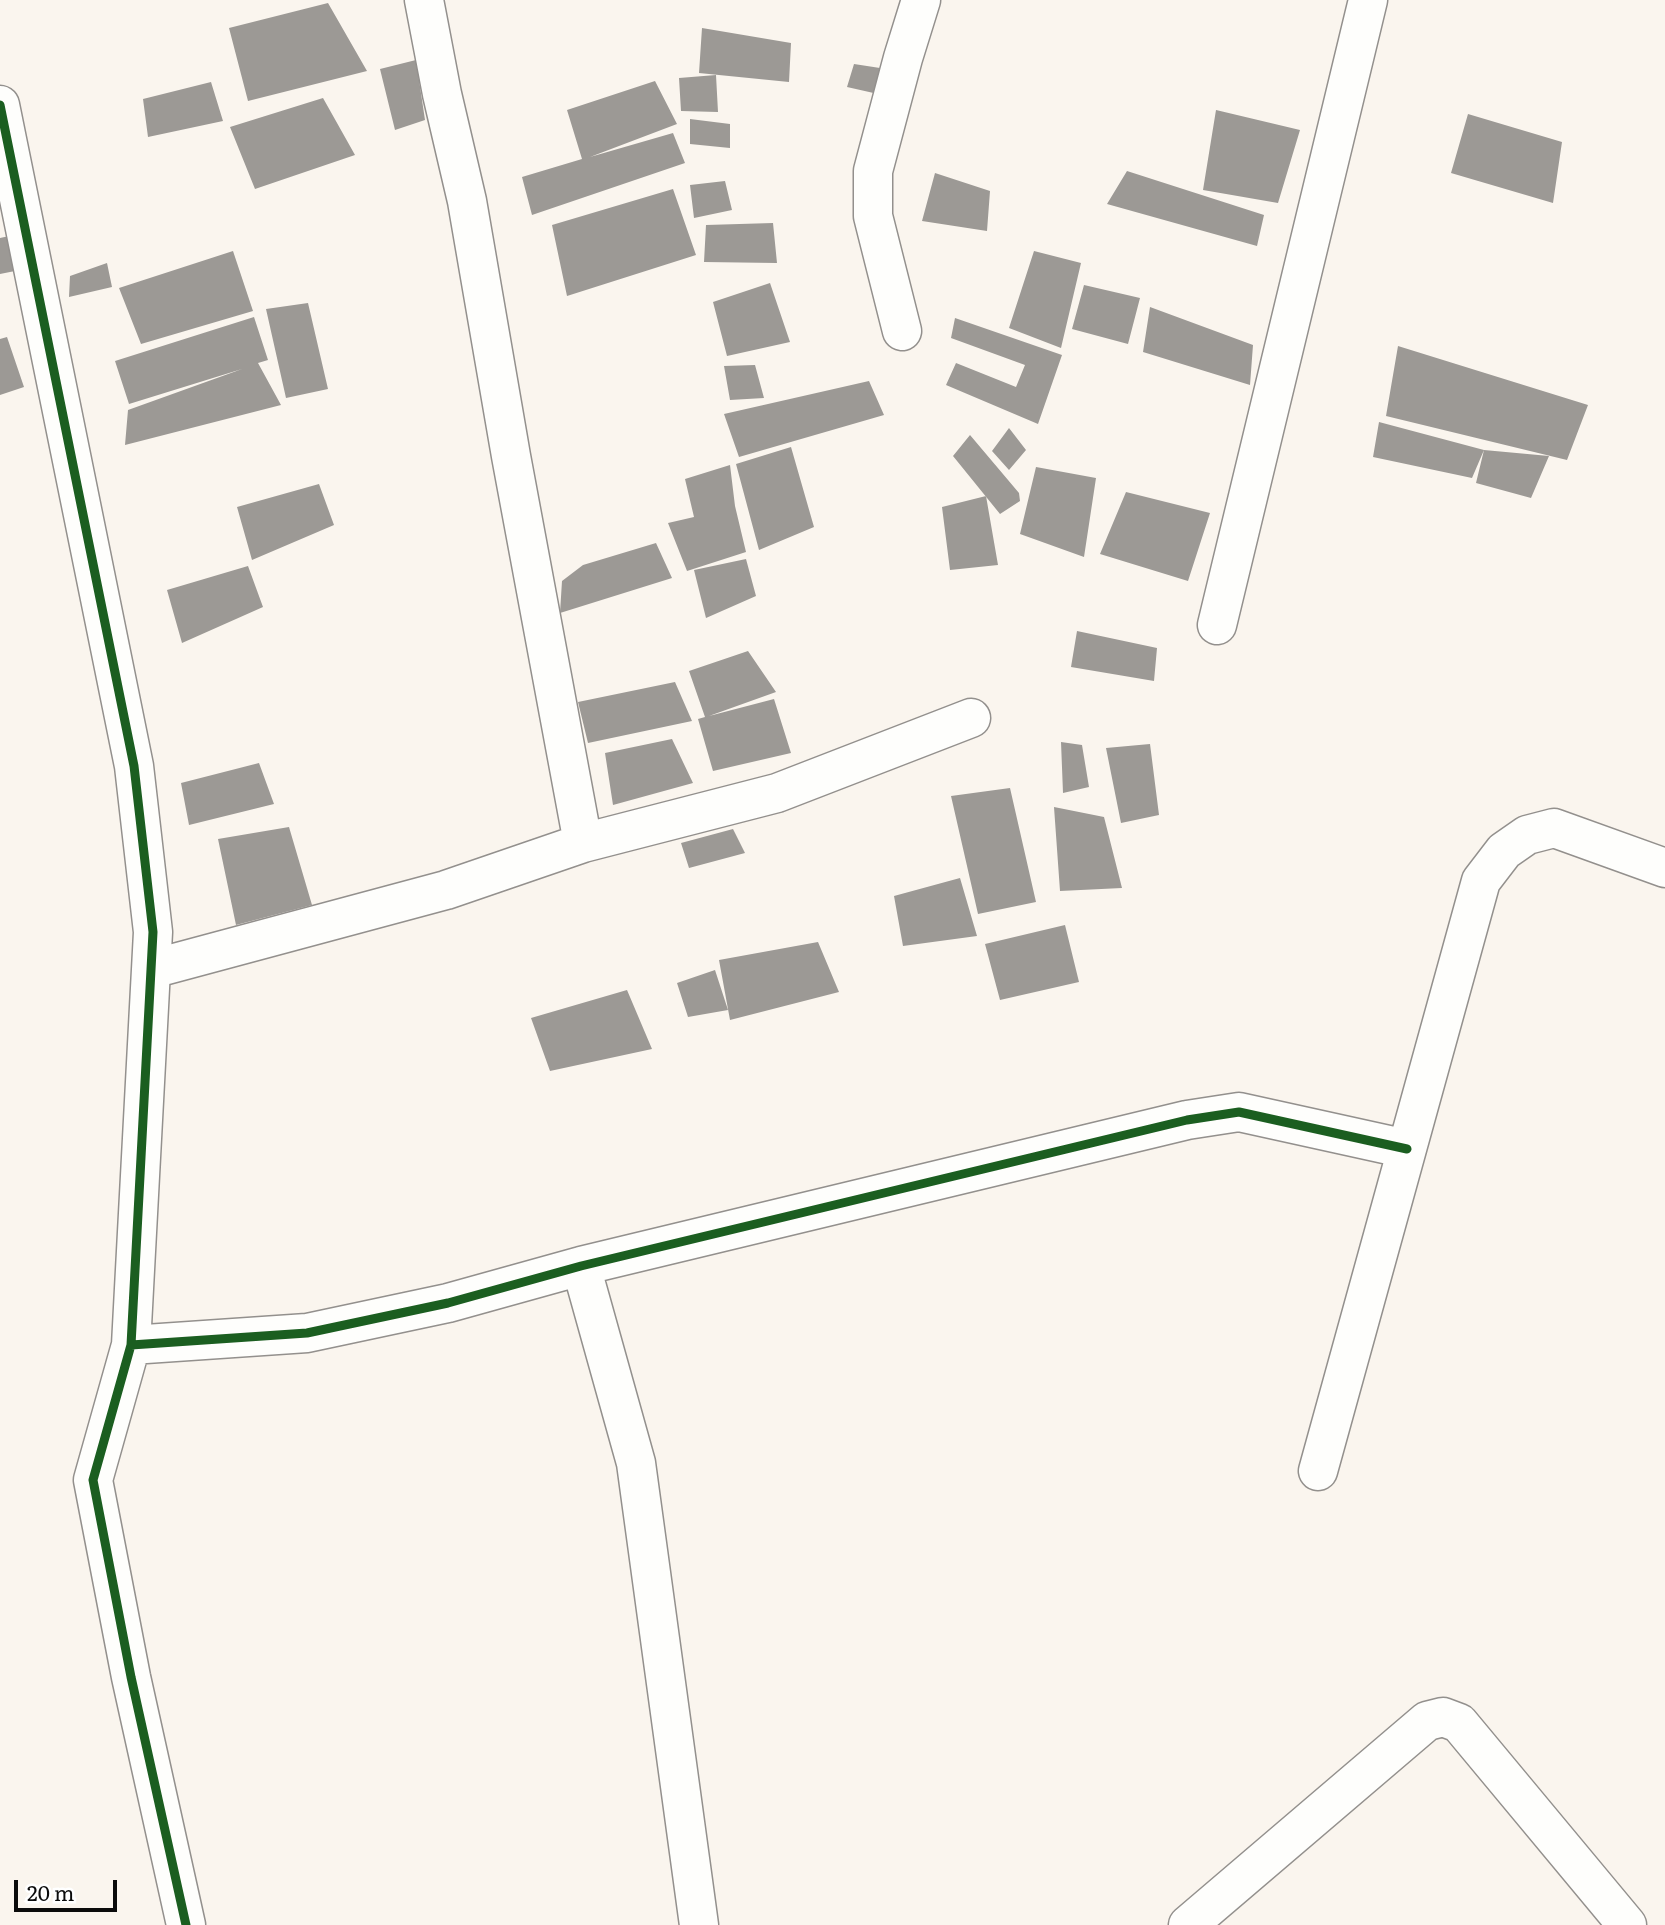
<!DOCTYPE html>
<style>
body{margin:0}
#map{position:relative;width:1665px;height:1925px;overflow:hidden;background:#faf5ee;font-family:Literata,serif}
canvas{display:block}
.scale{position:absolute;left:14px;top:1880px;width:103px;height:32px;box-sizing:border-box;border:4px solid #0b0b0b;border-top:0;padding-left:9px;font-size:21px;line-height:24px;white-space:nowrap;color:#0b0b0b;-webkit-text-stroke:5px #fff;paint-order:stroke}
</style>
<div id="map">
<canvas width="1665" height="1925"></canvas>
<div class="scale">20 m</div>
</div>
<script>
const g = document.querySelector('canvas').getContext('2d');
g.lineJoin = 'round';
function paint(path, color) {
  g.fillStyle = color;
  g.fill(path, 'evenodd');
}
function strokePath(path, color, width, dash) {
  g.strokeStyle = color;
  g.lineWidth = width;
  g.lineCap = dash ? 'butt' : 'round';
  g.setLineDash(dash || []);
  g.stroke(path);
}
paint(new Path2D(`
 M328,3L367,71L248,101L229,28Z
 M702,28L791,43L789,82L699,73Z
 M416,60L425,120L395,130L380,69Z
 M854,64L880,68L878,94L847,87Z
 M716,75L718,112L681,111L679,78Z
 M655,81L677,124L590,157L673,133L685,163L532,215L522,177L582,159L567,110Z
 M211,82L223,121L148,137L143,99Z
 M323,98L355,155L255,189L230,127Z
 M1216,110L1300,130L1278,203L1203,190Z
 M1468,114L1562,142L1553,203L1451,173Z
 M690,119L730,124V148L690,144Z
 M1127,171L1264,215L1257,246L1107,204Z
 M935,173L990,191L987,231L922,221Z
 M725,181L732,210L694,218L690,185Z
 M673,189L696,255L567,296L552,225Z
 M773,223L777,263L704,262L706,225Z
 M14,235L20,270L0,274V238Z
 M233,251L253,311L141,344L119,288Z
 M1034,251L1081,263L1061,348L1009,328Z
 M107,263L112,287L69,297L70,276Z
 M770,283L790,342L727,356L713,302Z
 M1084,285L1140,298L1128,344L1072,329Z
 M308,303L328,389L286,398L266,309Z
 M1150,307L1253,345L1250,385L1143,352Z
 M254,317L268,360L258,363L281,405L125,445L128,410L242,369L129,404L115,361Z
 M955,318L1062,355L1038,424L946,385L956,363L1016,387L1025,365L951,338Z
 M7,337L24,387L0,395V339Z
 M1398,346L1588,405L1567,460L1386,416Z
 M755,365L764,398L730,400L724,366Z
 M869,381L884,415L739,457L724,414Z
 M1379,422L1484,450L1549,456L1531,498L1476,483L1484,450L1472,478L1373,457Z
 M1009,428L1026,450L1009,470L992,451Z
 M970,435L1019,493L1020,501L1000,514L953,456Z
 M791,447L814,527L759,550L736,464Z
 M730,465L735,506L746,552L687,571L668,523L694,517L685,479Z
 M1036,467L1096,478L1084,557L1020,534Z
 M319,484L334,525L252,560L237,507Z
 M1126,492L1210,513L1188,581L1100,554Z
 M986,496L998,565L950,570L942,507Z
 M656,543L672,578L560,613L562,581L583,565Z
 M746,559L756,596L706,618L694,570Z
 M248,566L263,607L182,643L167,590Z
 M1077,631L1157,648L1154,681L1071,667Z
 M748,651L776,692L709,716L774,699L791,753L713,771L698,719L705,717L689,671Z
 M675,682L692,721L588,743L578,702Z
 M672,739L693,783L613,805L605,753Z
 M1061,742L1082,745L1089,787L1063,793Z
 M1150,744L1159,815L1121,823L1106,748Z
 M259,763L274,804L189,825L181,783Z
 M1010,788L1036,902L978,914L951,796Z
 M1054,807L1104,817L1122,888L1060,891Z
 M289,827L312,905L236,925L218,839Z
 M733,829L745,853L689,868L681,843Z
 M960,878L977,936L903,946L894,896Z
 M1065,925L1079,982L1000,1000L985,944Z
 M818,942L839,992L730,1020L719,960Z
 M715,970L728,1010L688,1017L677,983Z
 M627,990L652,1049L550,1071L531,1018Z`), '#9c9995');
const minor = new Path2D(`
 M424,0L442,94L467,201L511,456L583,843
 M0,105L134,766L153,932L131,1345
 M902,331L873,216V171L903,58L921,0
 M1217,625L1368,0
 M152,969L446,890L583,843L777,793L971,718
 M581,1266L636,1463L699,1925
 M1318,1471L1481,881L1504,851L1527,835L1554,828L1665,868
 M186,1925L131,1677L93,1480L131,1345L307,1333L448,1303L581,1266L1187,1120L1239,1112L1407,1149
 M1188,1925L1427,1721L1443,1717L1459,1723L1627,1925`);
strokePath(minor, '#93908d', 41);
strokePath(minor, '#fefefc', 38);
strokePath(new Path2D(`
 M0,105L134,766L153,932L131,1345
 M186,1925L131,1677L93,1480L131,1345L307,1333L448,1303L581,1266L1187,1120L1239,1112L1407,1149`), '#1b5e20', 9);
</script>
